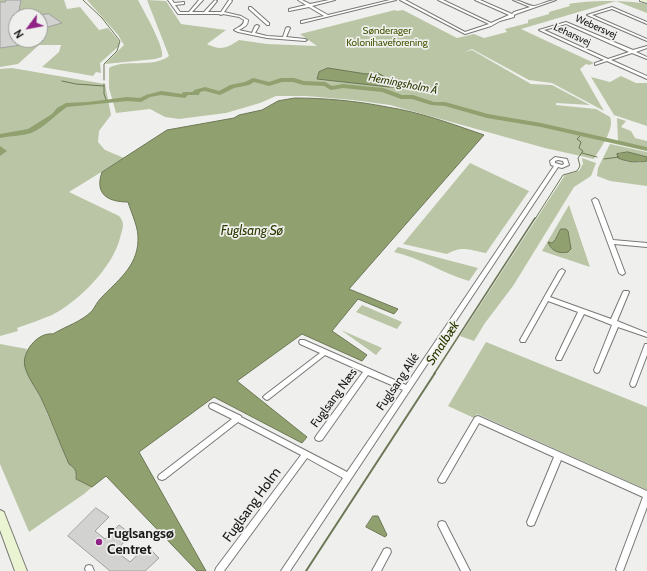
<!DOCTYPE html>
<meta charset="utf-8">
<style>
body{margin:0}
#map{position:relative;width:647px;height:571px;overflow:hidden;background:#eff0ed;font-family:Cabin,sans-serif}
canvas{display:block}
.north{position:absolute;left:8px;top:8px;width:40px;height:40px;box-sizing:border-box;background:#eff0ed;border:1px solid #999a97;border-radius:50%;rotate:238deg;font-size:11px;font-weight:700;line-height:16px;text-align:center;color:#171817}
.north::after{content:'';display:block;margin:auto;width:14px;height:18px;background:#902386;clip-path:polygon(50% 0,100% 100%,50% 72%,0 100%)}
</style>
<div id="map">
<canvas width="647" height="571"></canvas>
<div class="north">N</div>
</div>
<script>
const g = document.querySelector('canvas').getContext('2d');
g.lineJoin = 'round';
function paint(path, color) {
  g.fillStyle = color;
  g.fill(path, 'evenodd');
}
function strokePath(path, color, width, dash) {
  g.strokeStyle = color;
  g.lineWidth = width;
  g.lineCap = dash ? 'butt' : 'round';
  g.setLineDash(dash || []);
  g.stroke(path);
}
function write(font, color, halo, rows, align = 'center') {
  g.font = font + ' Cabin,sans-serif';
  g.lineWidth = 3.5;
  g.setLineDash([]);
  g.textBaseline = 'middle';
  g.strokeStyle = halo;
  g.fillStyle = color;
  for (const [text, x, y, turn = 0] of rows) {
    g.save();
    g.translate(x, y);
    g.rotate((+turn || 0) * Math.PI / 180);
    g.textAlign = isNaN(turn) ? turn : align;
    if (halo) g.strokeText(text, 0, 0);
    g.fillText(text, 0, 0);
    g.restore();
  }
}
paint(new Path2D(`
 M0,0H64L67,9L80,7L99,30L108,28L119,41V46L100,63L101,73L96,72L93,76L42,67L59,52L61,45H39L18,64L0,67ZM16,16H40V40H16Z
 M87,0H138C143,10 165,47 162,57L155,59L105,64L124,45L118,35Z
 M147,0L166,1L181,24L226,30L207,44C221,51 227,48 239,40L267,44L317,46L300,34L395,10L397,11L403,10L457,38L474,34L484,38L507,32L505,29L528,23V20L549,14V12L570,6L569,4C588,0 629,0 647,4V13L616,1L521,29L594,63L589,65L586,64L580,69L604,111L552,83L529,80L472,49L465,52L472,50L531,84L552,85L590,105L556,103V105L596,109L610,117C615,130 600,148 594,159L545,148L390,105L353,100L306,96H276L260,103L226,113L179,119L165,117L150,109L116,113L109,88V68C126,58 152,69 169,56Z
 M12,68L105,84L111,115L99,131L98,142L105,150L124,158L69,192L119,216C126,223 122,230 120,238C113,267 78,302 52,315C40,320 28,324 17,328L18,331L0,336V69Z
 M621,76L636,83H647V126L614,115L591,77L610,82Z
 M617,118L626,121L621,127L631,131L635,138L647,141V147L618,141Z
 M610,144L647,152V157L628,152L619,153L624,161L639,163L647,161V186L610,181L597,176L598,168Z
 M582,158L596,163L591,176L574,187L513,286L485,323L474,341L460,336L565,175L579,171L583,164Z
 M470,163L529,191L486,253C470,250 462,245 447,254L403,244Z
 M569,205L590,267L542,251ZM561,229L568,252H557L549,242L552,243L555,240Z
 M398,247L478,268L469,281C442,273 421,258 394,252Z
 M362,305L402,322L397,329L356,312Z
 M341,330L382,348L376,355Z
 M486,342L647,407V490L477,414L474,418L448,406Z
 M0,344L27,349L25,358V367L41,399L69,464C75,468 77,471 76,479L92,487L84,494L29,532L0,464Z`), '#bac5a5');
const water = new Path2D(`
 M328,68L366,74L378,73L397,84L396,87H389L317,79L319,72Z
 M295,98C325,98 357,101 387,107C420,112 452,124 484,135L349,289L398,309L394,314L358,299L332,331L367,355L362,361L302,334L237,381L307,437L302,443L214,397L139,452L206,571H197L106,476L92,487L76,479C77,471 75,468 69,464C59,442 51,419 41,398C36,388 28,378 25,367C21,353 37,332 53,334C66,326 81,322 92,311C95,307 97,302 101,298C117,281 137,267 138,241C139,228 132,215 128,202C109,202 94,195 102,172L167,130L234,118L239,115L262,110L278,101Z
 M628,152L647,157V161C637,163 627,162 618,158L617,154Z
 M561,229H566L568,231L571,249L568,252C559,254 551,251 548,242L552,243L555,240Z
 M373,516H378L387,535L385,537L366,527Z`);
paint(water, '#91a06f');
strokePath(water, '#6c7755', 1);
strokePath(new Path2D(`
 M83,0L102,18L120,41L117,51L104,64V80
 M62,81L76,84L104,86
 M104,84V94L107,102
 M582,153L597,157
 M604,159L619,157
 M535,219L563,175L577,171L580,166L578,158L583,151L579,148L581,142L577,139L581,135`), '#6c7755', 1);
strokePath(new Path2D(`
 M434,374L535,218`), '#6c7755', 1.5);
strokePath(new Path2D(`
 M306,571L435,373`), '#6c7755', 2);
paint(new Path2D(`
 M253,78L269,82L281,78H294L304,81L325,82L332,86L343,84L383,88L402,95H413L434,102H445L488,114L541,123L647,147V151L541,127L487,118L445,106L431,105L412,99H401L382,92L343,88L331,90L324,86L303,85L293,82H282L269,86L254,82L249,85L234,88L220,95L205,91L200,92L199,95H188L185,98L161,95L150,97L141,102L127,101L67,107C56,114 44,128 31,133C22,136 10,136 0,138V134L28,129L52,114L57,108L66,103L88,102L127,97L140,98L146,95L161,91L182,94L183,92H193L194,90L205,87L219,91L230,85L245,82Z
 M0,146L7,151L0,156Z`), '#91a06f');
const building = new Path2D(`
 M6,0H21L18,16H16V40H26L29,44L0,48V2H5Z
 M49,14L62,23L44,28L40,25V15Z
 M96,508L109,517L95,531L105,539L119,525L131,534L116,551L130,562L147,546L159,558L145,571H110L68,536Z`);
paint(building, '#d2d3d0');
strokePath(building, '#a0a19e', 1);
const street = new Path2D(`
 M168,0H172L174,3L184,2V4L175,5L180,12H189L199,0H203L192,12H204L215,0L217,1L208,12H221L229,0H231L232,1L224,12L241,16L248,20C248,26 244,27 239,30L252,33L255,26L257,25L259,26L255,33L267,36L283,37L286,28L288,27L290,28L286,37L305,39L307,40L305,41L267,38L238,32L234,30C238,27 244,26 244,20L239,17L223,14L221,15L219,14H178Z
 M298,0H302L310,4L329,0H335L312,6L328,15L390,0H396L302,23H301V21L324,16L309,7L289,11V9L306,5Z
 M400,0H405L465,32L489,24L438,0H443L491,23L509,15L475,0H480L512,14L514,12L530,7L513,0C521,0 526,5 533,6C539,6 548,0 556,0L516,14L514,15V17L500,21L491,26L465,34Z
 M249,7H251L269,23V25H267L249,9Z
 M612,7L647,22V24L612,9L592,15L647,39V41L587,15Z
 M566,22L633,50L647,46V48L636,52L647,57V59L632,53L611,60L647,76V79L607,61L595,65V63L604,60L539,30ZM566,24L629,52L608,59L544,30Z
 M555,157L567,159L569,165L562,168L558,167L290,571H281L343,478L307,458L224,571H215L216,568L301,455L238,422L165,479L162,480L159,479L158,477L159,475L232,419L210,408L209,406L210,404L213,403L216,404L241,416V417L347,472L403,390L368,375L322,440L319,441L316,440L315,438L316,436L363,372L325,355L269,399L267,400L265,399L263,397L265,395L320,353L300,344L299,342L300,340H304L406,385L554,166L551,165L550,161ZM558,160L563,161L564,164L562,165L555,163V161Z
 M595,198L598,200L613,240L647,243V247L614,244L625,273L624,274L622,275L619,273L592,200Z
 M562,269L565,271L550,297L611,319L623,292L624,291H628L629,292L617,321L647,333V337L618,327L599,372L597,373L595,372L594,370L612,325L584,314L561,360H557L556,358L578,312L548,301L525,342H521L520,340L559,271Z
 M645,344H647V355L636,384L635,386L633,387L631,386L630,384Z
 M478,416L647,491V507L623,571H617L616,569L643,497L561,460L534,525L531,526L528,525L527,522L554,457L479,423L445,482L442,483L439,482L438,480L439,478L475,417Z
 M442,521L445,522L470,571H461L438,525L439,522Z
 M387,548L390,549L391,552L381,571H372L384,549Z
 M89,565L92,566L94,571H86L85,569L86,566Z`);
const secondary = new Path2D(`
 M640,0H647V3L640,1Z
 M0,510L4,512L5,515L27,571H15L0,530Z`);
strokePath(street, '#787976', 2);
strokePath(secondary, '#787976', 2);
paint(street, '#fff');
paint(secondary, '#ebf4d2');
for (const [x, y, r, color] of [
 [99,542,4,"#902386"]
]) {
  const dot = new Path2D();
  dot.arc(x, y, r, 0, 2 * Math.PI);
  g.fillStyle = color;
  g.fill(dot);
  strokePath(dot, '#eff0ed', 1.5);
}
write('10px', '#171817', '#eff0ed', [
 ["Webersvej",596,27,24],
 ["Leharsvej",572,35,25]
]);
write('10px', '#455706', '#eff0ed', [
 ["Sønderager",387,31],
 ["Kolonihaveforening",387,43]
]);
write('italic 11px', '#2d3a00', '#eff0ed', [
 ["Herningsholm Å",403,84,11]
]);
write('12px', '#171817', '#eff0ed', [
 ["Fuglsang Allé",398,382,-56],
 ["Fuglsang Næs",334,398,-54]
]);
write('italic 13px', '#2d3a00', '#eff0ed', [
 ["Fuglsang Sø",252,231],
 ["Smalbæk",443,343,-57]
]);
write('14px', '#171817', '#eff0ed', [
 ["Fuglsang Holm",252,505,-54]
]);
write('bold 14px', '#171817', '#eff0ed', [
 ["Fuglsangsø",107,534],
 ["Centret",107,550]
], 'left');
</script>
